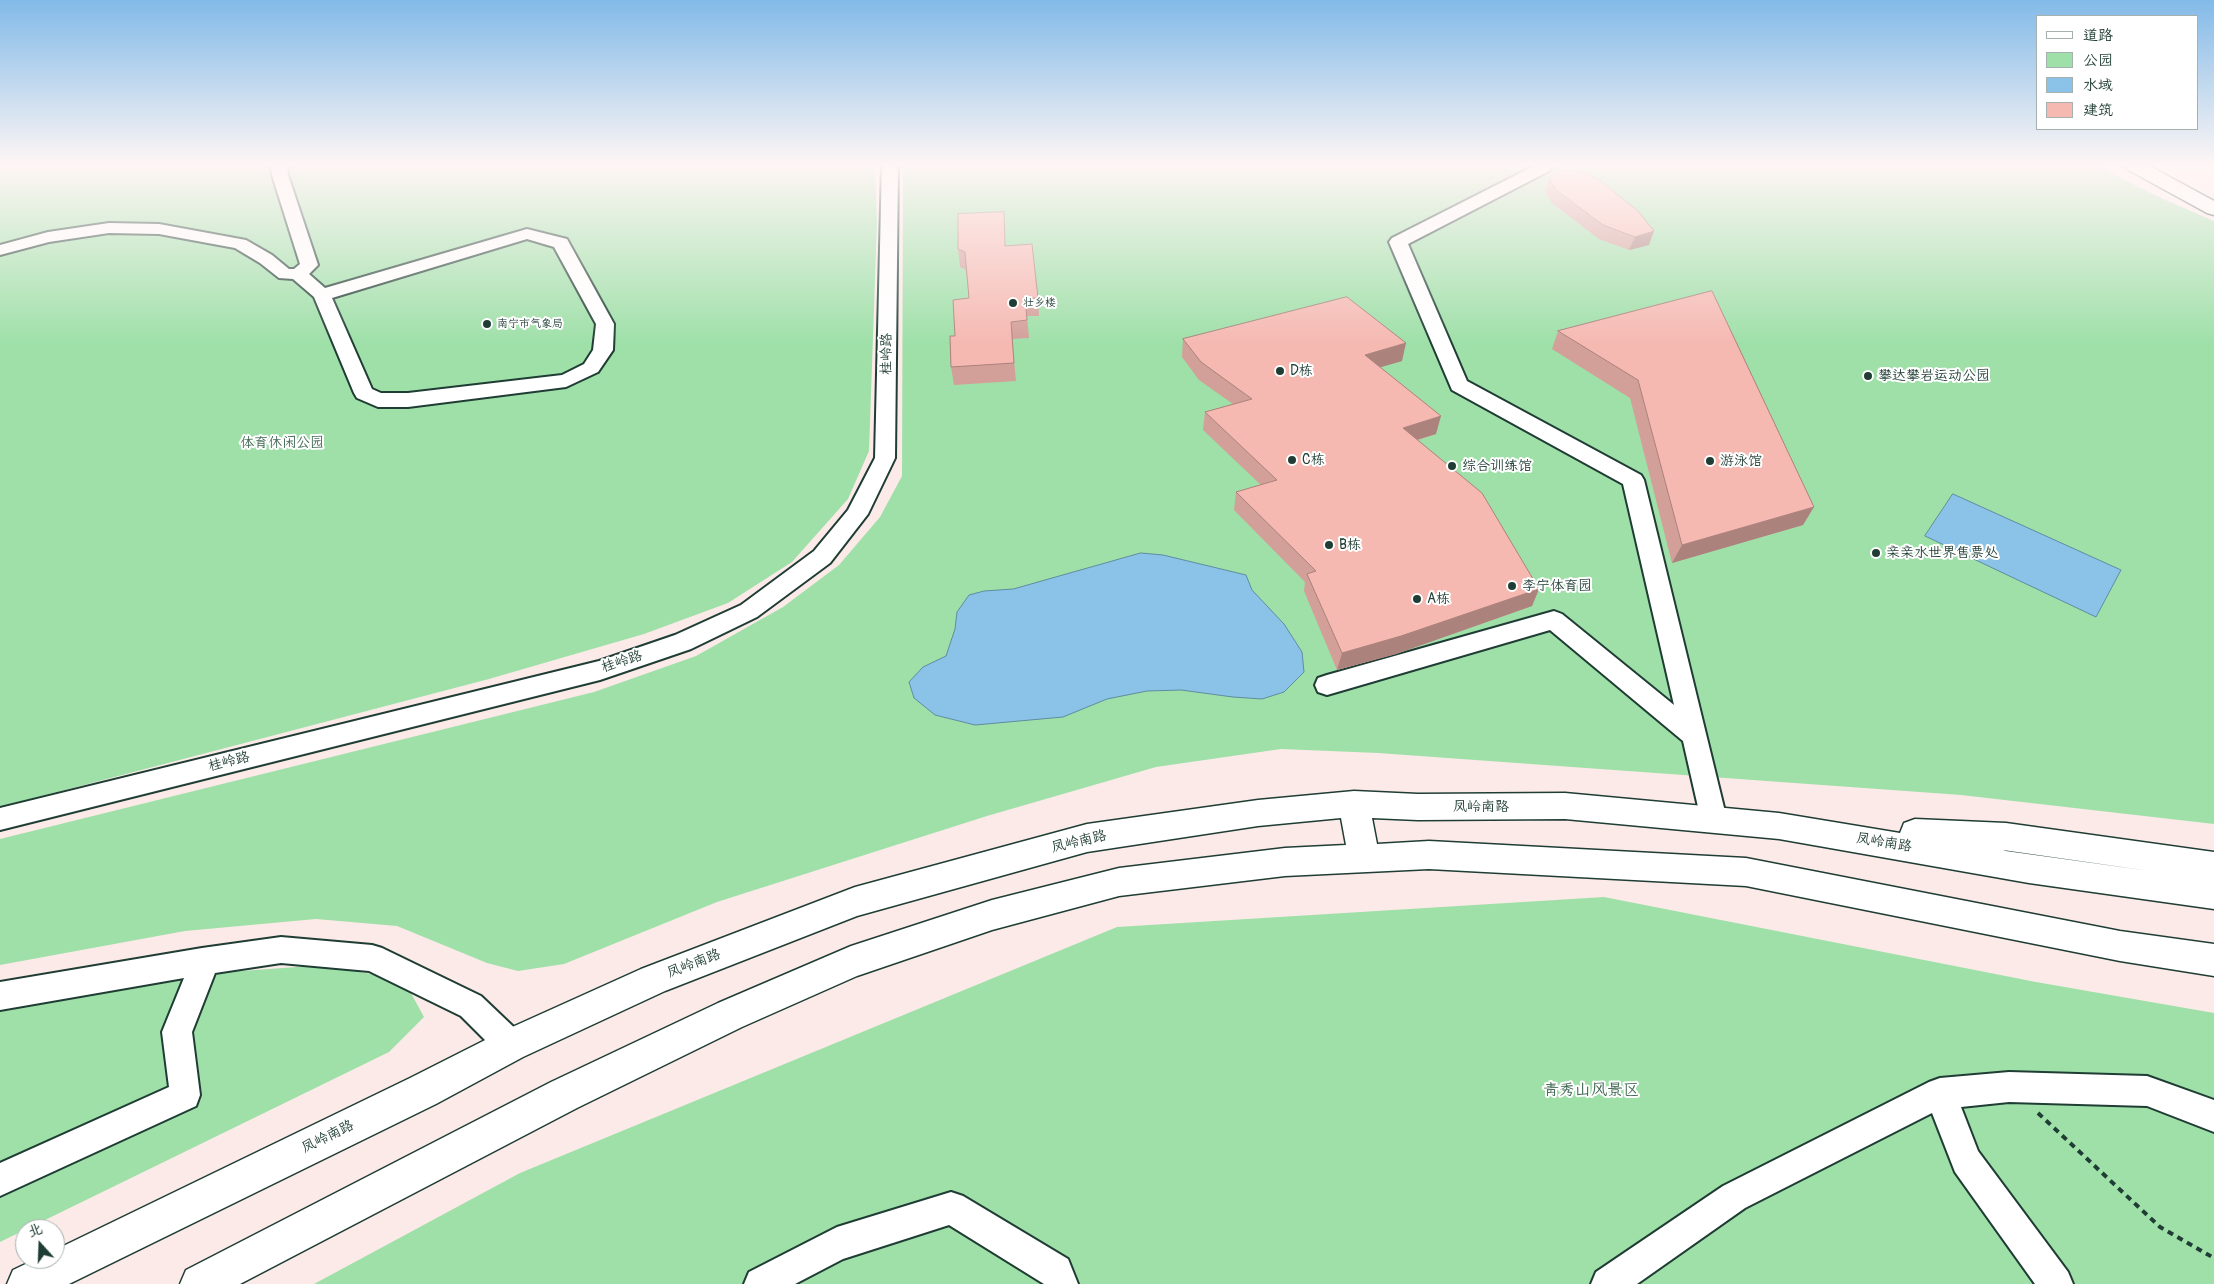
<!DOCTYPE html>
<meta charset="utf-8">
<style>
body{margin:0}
#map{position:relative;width:2214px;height:1284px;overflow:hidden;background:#fceae8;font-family:Pangolin,"LXGW WenKai TC",sans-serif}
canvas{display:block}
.legend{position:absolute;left:2036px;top:15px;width:162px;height:115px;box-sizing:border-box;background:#fff;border:1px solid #a5b1ae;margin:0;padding:6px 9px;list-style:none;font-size:15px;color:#1f3d34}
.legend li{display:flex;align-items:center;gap:10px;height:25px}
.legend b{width:25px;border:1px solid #a5b1ae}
.north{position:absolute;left:15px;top:1219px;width:50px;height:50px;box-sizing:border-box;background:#fff;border:1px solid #a5b1ae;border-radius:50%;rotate:340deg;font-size:14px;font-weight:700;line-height:20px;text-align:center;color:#1f3d34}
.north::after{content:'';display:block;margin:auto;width:18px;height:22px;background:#1f3d34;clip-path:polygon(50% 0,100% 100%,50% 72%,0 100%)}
</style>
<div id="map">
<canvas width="2214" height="1284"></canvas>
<ul class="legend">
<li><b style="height:6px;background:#fff"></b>道路</li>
<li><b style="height:14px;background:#9fe0a9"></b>公园</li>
<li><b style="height:14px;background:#8ac2e8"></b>水域</li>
<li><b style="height:14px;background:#f5b9b2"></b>建筑</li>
</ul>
<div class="north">北</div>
</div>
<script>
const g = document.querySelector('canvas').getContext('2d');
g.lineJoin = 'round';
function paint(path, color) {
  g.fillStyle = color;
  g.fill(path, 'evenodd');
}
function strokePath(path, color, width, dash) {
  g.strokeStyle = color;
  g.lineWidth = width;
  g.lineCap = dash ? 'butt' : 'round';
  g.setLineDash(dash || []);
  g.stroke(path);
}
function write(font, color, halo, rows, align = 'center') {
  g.font = font + ' Pangolin,"LXGW WenKai TC",sans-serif';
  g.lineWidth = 4;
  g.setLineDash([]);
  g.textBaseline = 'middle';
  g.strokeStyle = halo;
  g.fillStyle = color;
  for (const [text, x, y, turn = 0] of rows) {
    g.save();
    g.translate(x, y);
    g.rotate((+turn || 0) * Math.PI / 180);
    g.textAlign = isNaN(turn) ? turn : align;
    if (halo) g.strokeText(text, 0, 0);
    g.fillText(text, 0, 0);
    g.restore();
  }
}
paint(new Path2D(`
 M0,163H875L877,222L869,451L848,499L792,562L728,603L644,634L489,679L0,807Z
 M903,163H2092L2161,198L2214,221V824L1961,795L1378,753L1281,749L1156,767L987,816L717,902L564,964L518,971L487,963L397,926L316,919L185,931L0,965V839L594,692L696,656L783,607L839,565L880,517L902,476Z
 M1604,897L2036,982L2214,1013V1284H314L520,1173L1117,927Z
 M324,965L386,977L411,993L424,1017L389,1052L0,1242V1005L200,974Z`), '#9fe0a9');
const water = new Path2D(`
 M1953,494L2121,570L2096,617L1925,536Z
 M1141,553L1163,555L1246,575L1252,590L1284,624L1302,652L1304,672L1284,692L1262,699L1233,697L1181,690L1147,691L1107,699L1063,717L975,725L935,715L914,698L909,682L923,667L946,656L955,629L957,612L969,595L984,591L1013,589Z`);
paint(water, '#8ac2e8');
strokePath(water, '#5f8da0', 1);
const minor = new Path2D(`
 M271,163H287L288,175L318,265L309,274L325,288L527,229L567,239L614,324L613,350L598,372L566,387L408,407H378L357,398L354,393L314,297L293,279L279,278L260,263L235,248L159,234L109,233L49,242L0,255V245L48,232L109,223L159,224L246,240L272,255L289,269H294L300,264L272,175ZM527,239L554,247L596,324L593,350L584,364L562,375L408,393H381L372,389L332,298Z
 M882,163H898L895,458L868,514L830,563L757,617L691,649L600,680L0,830V808L599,661L675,635L741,605L814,551L848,510L875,458Z
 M1534,163H1550L1551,168L1549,171L1408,244L1467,381L1641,475L1644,480L1727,820L1723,828L1714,832L1705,828L1701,820L1683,741L1550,630L1327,695L1318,692L1315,685L1318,678L1327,675L1554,611L1562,614L1674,705L1623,484L1452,390L1389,242L1392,238L1534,166Z
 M281,937L372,945L382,948L481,996L522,1035L526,1045L522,1055L511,1060L500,1055L461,1016L369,971L281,963L215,973L192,1032L200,1095L196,1106L0,1196V1163L169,1087L162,1032L184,978L0,1010V982L202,948Z
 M2009,1072L2147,1076L2214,1100V1132L2147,1106L2009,1102L1961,1107L1978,1151L2068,1272L2073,1284H2035L1955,1172L1932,1113L1745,1208L1637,1284H1591L1596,1272L1723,1186L1929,1082L1940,1078Z
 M951,1192L963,1196L1068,1259L1078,1284H1044L949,1225L843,1259L795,1284H744L749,1272L837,1227Z`);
const major = new Path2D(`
 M2121,163H2144L2214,201V215L2207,213L2123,167Z
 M1354,791L1418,794L1565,793L1779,813L1900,833L1904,823L1915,819L2006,823L2214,852V909L2029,883L1779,839L1565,819L1418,820L1372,818L1377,844L1429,841L1746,858L2120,931L2214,944V976L2120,961L1746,886L1429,869L1285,876L1119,896L992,930L857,976L742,1027L577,1108L240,1284H180L186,1270L551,1082L718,1003L851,946L992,900L1119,868L1285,848L1346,845L1341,818L1258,826L1087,852L857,916L665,991L523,1057L436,1104L69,1284H7L13,1270L36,1259H55V1250L410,1078L499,1033L641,969L855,887L1087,824L1258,800ZM2003,850L2006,851L2150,871Z`);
strokePath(minor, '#1f3d34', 4);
strokePath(major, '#1f3d34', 3);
strokePath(new Path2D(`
 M2038,1113L2160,1227L2214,1258`), '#1f3d34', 4, [6, 5]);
paint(minor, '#fff');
paint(major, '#fff');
paint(new Path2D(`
 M1549,178L1649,245L1629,250L1599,239L1552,203L1545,192Z
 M1006,245L1038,298L1039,316H1027L1029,338L1012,339L1016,381L954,385L951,367L955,336L969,298L966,270L960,267L958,249Z
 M1712,291L1803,525L1672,563L1630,398L1552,349L1558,331Z
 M1183,339L1402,361L1380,367L1436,434L1418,440L1539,589L1532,606L1396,654L1337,670L1304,591L1305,582L1234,510L1236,492L1261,485L1203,430L1205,412L1233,404L1199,380L1182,357Z`), '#d39f99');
paint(new Path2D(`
 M1654,231L1649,245L1629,250L1635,237Z
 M1406,343L1402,361L1361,373L1365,355Z
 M1441,416L1436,434L1399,445L1403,428Z
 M1814,507L1803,525L1672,563L1682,545Z
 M1539,589L1532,606L1396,654L1337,670L1342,653Z`), '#ac827d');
const building = new Path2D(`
 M1558,170L1578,171L1598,179L1638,211L1654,231L1635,237L1603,225L1556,190L1549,178Z
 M1004,212L1005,246L1032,244L1038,298H1025L1027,320L1011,322L1014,363L951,367L950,336H955L953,300L969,298L965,252L958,249V214Z
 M1712,291L1814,507L1682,545L1638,380L1558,331Z
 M1347,297L1406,343L1365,355L1441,416L1403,428L1482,493L1539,589L1401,636L1342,653L1307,574L1316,571L1236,492L1277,480L1205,412L1252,399L1201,362L1183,339Z`);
paint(building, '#f5b9b2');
strokePath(building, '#ac827d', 1);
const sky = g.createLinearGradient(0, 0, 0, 343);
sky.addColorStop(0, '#82bae8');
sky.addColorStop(0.48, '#fef6f5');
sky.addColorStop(1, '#fef6f500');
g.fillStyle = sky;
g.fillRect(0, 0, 2214, 343);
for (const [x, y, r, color] of [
 [1013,303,5,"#1f3d34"],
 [487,324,5,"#1f3d34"],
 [1280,371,5,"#1f3d34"],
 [1868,376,5,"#1f3d34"],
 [1292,460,5,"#1f3d34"],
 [1710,461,5,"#1f3d34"],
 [1452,466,5,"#1f3d34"],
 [1329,545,5,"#1f3d34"],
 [1876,553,5,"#1f3d34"],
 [1512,586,5,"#1f3d34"],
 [1417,599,5,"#1f3d34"]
]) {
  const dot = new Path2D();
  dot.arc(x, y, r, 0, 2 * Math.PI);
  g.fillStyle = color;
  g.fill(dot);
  strokePath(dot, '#fff', 2);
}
write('11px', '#1f3d34', '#fff', [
 ["壮乡楼",1023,303],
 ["南宁市气象局",497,324]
], 'left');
write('14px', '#1f3d34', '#fff', [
 ["桂岭路",887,354,-89],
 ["桂岭路",622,662,-18],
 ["桂岭路",229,762,-14],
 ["凤岭南路",1481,807],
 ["凤岭南路",1079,842,-13],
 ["凤岭南路",1884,843,9],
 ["凤岭南路",694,964,-21],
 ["凤岭南路",328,1137,-26]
]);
write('14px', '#1f3d34', '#fff', [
 ["D栋",1290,371],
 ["攀达攀岩运动公园",1878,376],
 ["C栋",1302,460],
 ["游泳馆",1720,461],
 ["综合训练馆",1462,466],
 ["B栋",1339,545],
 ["亲亲水世界售票处",1886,553],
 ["李宁体育园",1522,586],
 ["A栋",1427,599]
], 'left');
write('14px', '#3f6651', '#fff', [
 ["体育休闲公园",282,443]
]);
write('16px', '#3f6651', '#fff', [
 ["青秀山风景区",1591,1091]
]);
</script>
